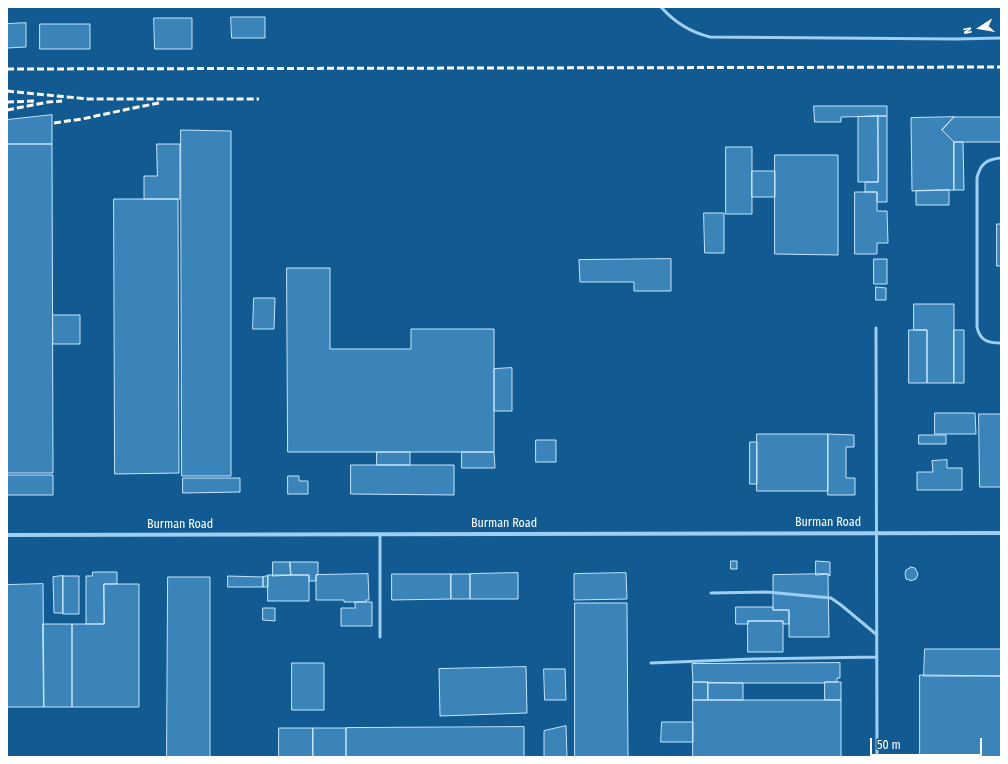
<!DOCTYPE html>
<style>
body{margin:0}
#map{position:relative;width:1008px;height:764px;overflow:hidden;background:#115a92;font-family:"Fira Sans Condensed",sans-serif}
canvas{display:block}
.frame{position:absolute;inset:0;border:8px solid #fff;pointer-events:none}
.north{position:absolute;left:960px;top:8px;width:40px;height:40px;-webkit-text-stroke:3px #115a92;paint-order:stroke;rotate:258deg;font-size:11px;font-weight:700;line-height:16px;text-align:center;color:#fff}
.north::after{content:'';display:block;margin:auto;width:14px;height:18px;background:#fff;clip-path:polygon(50% 0,100% 100%,50% 72%,0 100%)}
.scale{position:absolute;left:870px;top:738px;width:112px;height:18px;box-sizing:border-box;border:2px solid #fff;border-top:0;padding-left:5px;font-size:12px;line-height:14px;white-space:nowrap;color:#fff;-webkit-text-stroke:3px #115a92;paint-order:stroke}
</style>
<div id="map">
<canvas width="1008" height="764"></canvas>
<div class="frame"></div>
<div class="north">N</div>
<div class="scale">50 m</div>
</div>
<script>
const g = document.querySelector('canvas').getContext('2d');
g.lineJoin = 'round';
function paint(path, color) {
  g.fillStyle = color;
  g.fill(path, 'evenodd');
}
function strokePath(path, color, width, dash) {
  g.strokeStyle = color;
  g.lineWidth = width;
  g.lineCap = dash ? 'butt' : 'round';
  g.setLineDash(dash || []);
  g.stroke(path);
}
function write(font, color, halo, rows, align = 'center') {
  g.font = font + ' "Fira Sans Condensed",sans-serif';
  g.lineWidth = 3;
  g.setLineDash([]);
  g.textBaseline = 'middle';
  g.strokeStyle = halo;
  g.fillStyle = color;
  for (const [text, x, y, turn = 0] of rows) {
    g.save();
    g.translate(x, y);
    g.rotate((+turn || 0) * Math.PI / 180);
    g.textAlign = isNaN(turn) ? turn : align;
    if (halo) g.strokeText(text, 0, 0);
    g.fillText(text, 0, 0);
    g.restore();
  }
}
const building = new Path2D(`
 M231,17H265V38H232Z
 M154,18H192V49H155Z
 M26,23V47L7,48V24Z
 M40,24H90V49H40Z
 M814,106H887V116L841,117V122H815Z
 M52,115V144H7V120Z
 M878,116V182H858V117Z
 M878,116H887V202H877V192H865V182H878Z
 M954,117H1001V142H954L942,130Z
 M954,117L942,130L954,142V190L912,191L911,118Z
 M181,130L231,131V476H182Z
 M954,142H963L964,190H954Z
 M7,144H52L53,473H7Z
 M157,144H180V199H144V176H157Z
 M726,147H752V214H726Z
 M775,155H838V255L775,254Z
 M752,171H775V197H752Z
 M949,190V205H916V191Z
 M855,192H877V211H887L888,243H877V254H855Z
 M114,199H178L179,473L115,474Z
 M704,213H724V253H705Z
 M997,224H1001V266H997Z
 M671,259V291H634V282H580L579,260Z
 M874,259H887V284H874Z
 M287,268H330V349H411V329H494V452H288Z
 M876,287L886,288V300H876Z
 M254,298H275L274,329H253Z
 M914,304H954V383H927V330H914Z
 M53,315H80V344H53Z
 M909,330H927V383H909Z
 M954,330H964V383H954Z
 M512,368V411H494V369Z
 M935,413H975L976,434H935Z
 M979,414H1001V487H980Z
 M757,434H828V491H757Z
 M828,434L854,435V447H846V478H855V495H828Z
 M919,435H946V444H919Z
 M536,440H556V462H536Z
 M750,442H757V484H750Z
 M377,452H410V465H377Z
 M462,452H494L495,468H462Z
 M947,460V468H962V490H917V472H933L932,461Z
 M351,465H454V495L351,494Z
 M7,475H53V495H7Z
 M288,476H299V481H308V494H288Z
 M183,478H240V492L183,493Z
 M731,561H737V569H731Z
 M816,561L830,562V576L828,575V574L816,575Z
 M273,562H290L291,575L273,576Z
 M290,562H318V575H316V581H309V575H291Z
 M910,567L915,568L918,574L916,579L910,581V580L906,579L905,574L906,570L910,568Z
 M93,572H117V584H104V624H86V576H92Z
 M518,573V599H470V574Z
 M626,573L627,599L574,600V574Z
 M368,574L369,600H366V602H344V600H316V575Z
 M392,574H451V599L392,600Z
 M451,574H470V599H451Z
 M828,574L829,637H789V610H773V575Z
 M268,575H309V601H268Z
 M63,576H79V614H63Z
 M63,576V613H54L53,577Z
 M228,576L263,577V587H228Z
 M268,576V587H263V577Z
 M168,577H210V757H167Z
 M43,584L44,707H7V585Z
 M104,584H139V707H72V624H104Z
 M355,602H372V626H341V608H355Z
 M575,603H627L628,757H575Z
 M736,607H773V610H789V624H783V621H748V624H736Z
 M263,608H275V621L263,620Z
 M748,621H783V652H748Z
 M43,624H72V707H44Z
 M925,649H1001V676H924Z
 M292,663H324V710H292Z
 M840,663V678H837V682H825V683H743L693,682L692,664Z
 M526,667L527,713L440,716L439,669Z
 M544,669H565L566,700H545Z
 M920,675L1001,676V757H920Z
 M693,682H708V700H693Z
 M825,682H841V700H825Z
 M708,683H743V700H708Z
 M693,700H841V757H693Z
 M662,722H693V742H661Z
 M566,726L567,757H544V731Z
 M524,727V757H346V728Z
 M279,728H313V757H279Z
 M313,728H346V757H313Z`);
paint(building, '#3a84ba');
strokePath(building, '#c5e6fd', 1);
strokePath(new Path2D(`
 M661,7C675,23 690,32 710,37L956,39L1001,38
 M1001,158C987,159 980,164 977,178V327C980,341 988,343 1001,343
 M876,328L877,757
 M380,534V637
 M711,593L767,592L831,598L841,605L877,635
 M651,663L753,659L877,657`), '#9ecff3', 3);
strokePath(new Path2D(`
 M7,535L1001,533`), '#9ecff3', 4);
strokePath(new Path2D(`
 M7,69L1001,67
 M7,91L88,99H259
 M7,102L35,101
 M7,110L48,102L62,101
 M54,123L82,119L138,107L159,103`), '#fff', 3, [7, 3]);
write('12px', '#fff', '#115a92', [
 ["Burman Road",828,523],
 ["Burman Road",504,524],
 ["Burman Road",180,525]
]);
</script>
